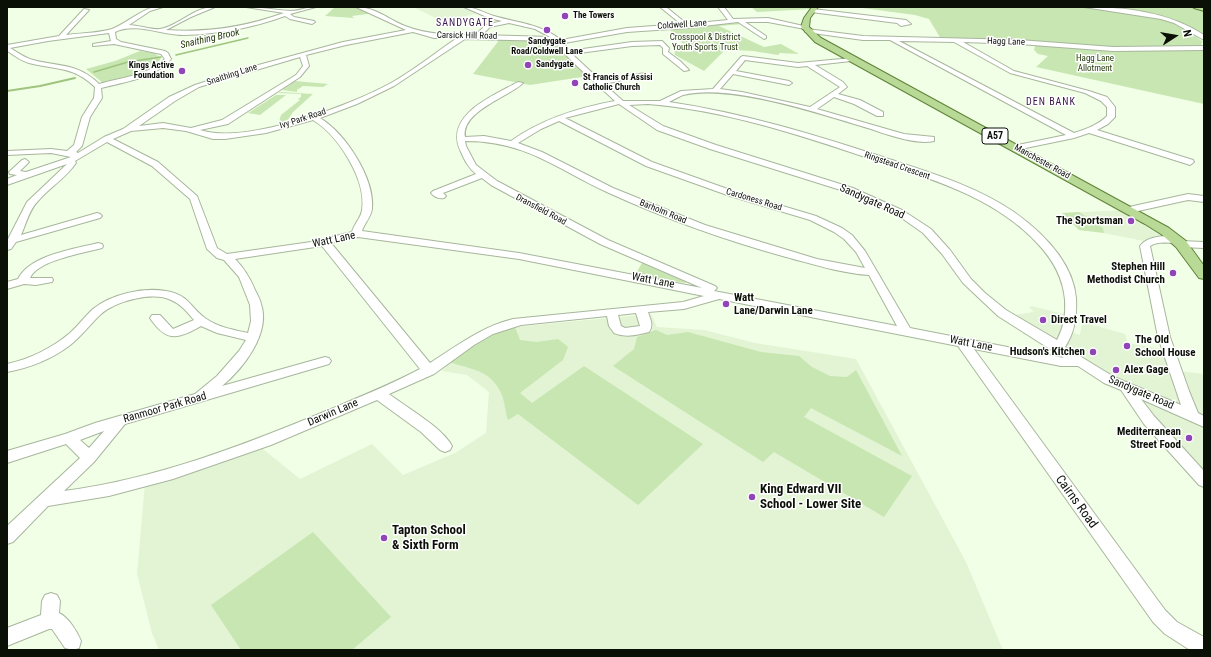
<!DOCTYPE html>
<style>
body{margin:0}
#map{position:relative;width:1211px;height:657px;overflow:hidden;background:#f0ffe5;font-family:"Roboto Condensed",sans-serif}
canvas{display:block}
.frame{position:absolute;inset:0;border:8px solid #0b1007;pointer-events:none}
.north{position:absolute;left:1155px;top:16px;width:40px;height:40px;-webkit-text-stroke:3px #fff;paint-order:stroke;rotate:78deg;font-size:11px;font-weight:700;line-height:16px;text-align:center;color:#0b1007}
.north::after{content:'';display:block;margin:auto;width:14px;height:18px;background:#0b1007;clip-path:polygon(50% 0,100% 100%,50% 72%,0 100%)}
</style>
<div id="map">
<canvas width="1211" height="657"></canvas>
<div class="frame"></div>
<div class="north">N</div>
</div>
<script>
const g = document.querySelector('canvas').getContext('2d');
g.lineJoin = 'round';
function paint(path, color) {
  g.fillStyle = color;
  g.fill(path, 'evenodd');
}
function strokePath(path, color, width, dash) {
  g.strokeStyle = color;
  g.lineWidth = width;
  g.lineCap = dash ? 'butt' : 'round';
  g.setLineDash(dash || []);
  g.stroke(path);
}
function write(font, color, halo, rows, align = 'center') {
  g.font = font + ' "Roboto Condensed",sans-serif';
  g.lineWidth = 3;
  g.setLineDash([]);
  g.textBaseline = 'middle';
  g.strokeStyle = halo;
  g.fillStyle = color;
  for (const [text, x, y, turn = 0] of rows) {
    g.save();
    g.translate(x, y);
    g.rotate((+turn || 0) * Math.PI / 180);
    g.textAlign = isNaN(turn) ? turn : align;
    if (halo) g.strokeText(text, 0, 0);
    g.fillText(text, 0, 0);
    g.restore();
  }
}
paint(new Path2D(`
 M413,7H466L477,13L444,22Z
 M1128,210L1177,240L1149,242L1098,232L1079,230L1062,213Z
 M1032,306L1071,316L1068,331L1080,335L1082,322L1125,334L1128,343L1162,349L1171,370L1204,374V481L1131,396L1008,316L1034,312L1029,307Z
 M651,314L657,327L704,330L755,343L856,359L966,562L1003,650H159L152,633L137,574L145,483L258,445L300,479L372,444L403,475L455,453L486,433L489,392L467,375L442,371L450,362L515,327Z`), '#e2f4d4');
paint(new Path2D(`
 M335,7H359L375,13L352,16L354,18L325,16Z
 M751,7H812V9L757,12Z
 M855,7H1191L1204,10V37L1176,20L1148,13C1169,19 1187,29 1203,42L1201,44L1204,47L1111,48L941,39L929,19L915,15Z
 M736,21L743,24L719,26L764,47L781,44L799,54L780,53L778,55L753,51L734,50L723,52L704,71L675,55L674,49L686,47L668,28Z
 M500,39L555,41L569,58L588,76L530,85L473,74Z
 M1036,43L1120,50L1204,48V104L1036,67L1048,56L1038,54L1034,50Z
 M140,51L154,53L161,58C154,72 119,79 104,84L86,69L115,61Z
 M295,81L328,84L323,87L303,86L297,90V92L282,90Z
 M281,92L313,94L293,112L285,124L278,125L281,115L300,100L298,99L301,97V94L278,93Z
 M276,95H286L260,115L248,113Z
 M1079,212L1103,228L1104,233L1079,230L1062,213Z
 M642,263L686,282L685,283L635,275Z
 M515,327L520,340L537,342L558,339L568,347L563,360L520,393L532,403L584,366L703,444L638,505L518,414L508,420C505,412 505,401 501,393C490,369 471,370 450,362L486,336Z
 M656,330L667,335L688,332L761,352L799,356L812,367L830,376L847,377L856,370L902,456L811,408L804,417L912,476L884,517L774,452L763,462L613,366L634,349L637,337Z
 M313,532L391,617L352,650H241L211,605Z`), '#c8e6b1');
strokePath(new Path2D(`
 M176,55L248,38
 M94,72L128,62L161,57`), '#9fc47f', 1.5);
strokePath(new Path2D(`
 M7,91L40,86L75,78`), '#9fc47f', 2);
const minor = new Path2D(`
 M154,7H163L150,11L129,25C138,25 151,30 160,29C179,26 193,7 215,7L191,17L166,30C208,33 245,27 284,13L246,7C261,7 276,10 291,11C299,11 307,7 316,7L290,14L294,17L314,21L315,22L312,24L290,19L285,16C252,28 219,34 184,35C162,35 135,22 115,32L116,39L121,42L165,51L168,53L171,59C156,78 124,82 101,88L102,98L90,117L82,146L76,152L78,153L104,137L123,129L169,97L195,85L251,67L343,42L406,30L356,7C375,7 388,19 405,26C428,35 451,35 475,35L486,25L502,21L489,18L464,7C475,7 484,13 494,16C518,23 541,24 561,40L627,28L681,24L660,7H666L687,24L728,20L718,7H724L733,19L768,18L808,27L805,29L768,22H745L766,36V38L764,39L738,22L686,28L627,32L564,43L569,51L632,42L662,41L669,48L668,52L680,61L689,70L684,71L663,54V48L660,45L632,46L572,54L601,81L645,73L649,77L648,78H644L642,76L604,84L623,101H660L681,91L713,89L741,57L743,56L798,63L853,58L854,59L851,61L815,65L843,82L847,87L838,94L860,100L883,112V116H877L854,104L834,97L817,109L904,134L934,137V141C917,145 888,135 871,129C823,115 731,83 683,95C678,97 673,100 669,102C744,113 815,135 886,158C929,172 976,186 1014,212C1042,232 1073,262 1076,298C1077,316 1075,332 1065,347L1114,377L1181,405L1158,337L1140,246C1148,235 1168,235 1181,238V241L1204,242V248L1181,247L1177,246V243C1167,243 1158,241 1150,246L1170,337L1189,391L1198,413L1204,416V427L1141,399L1154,416L1204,471V487L1199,485L1144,424L1121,390L1104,383L1078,366H1061L974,349L1165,610L1177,622L1204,637V650H1190L1165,634L1153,622L958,346L719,299L684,309L648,312C650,319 654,325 649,332C637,335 626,338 614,333L609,326L607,316L521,325L493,334L474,345L434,374L389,394C406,407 443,428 452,446L450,450L445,452L440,450L421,432L377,400L271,445L173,479L109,496L48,506L13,542L7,544V526L80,458L66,444L7,463V451L65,434L95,423L195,394L217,376L239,351L246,340L217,333L201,326C179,338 168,343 152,321L150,318L152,315H160L173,329L194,320C187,312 181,304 171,300C153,291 116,301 101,314C90,324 81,337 69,346C50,360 29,368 7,372V364C30,359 52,348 70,333C78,326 85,316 93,309C111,294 143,287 166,291C189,295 189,306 205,318C217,327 234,330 248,333L251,321L250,305L239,277L224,260L217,258L207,249L190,199L152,166L107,142L75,161L76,163C66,178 50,187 38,201C29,210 26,224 21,235L97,213L100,214L102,216L100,218L16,242L11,249L7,250V241L27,202L67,164L7,185V179L17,175L10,174L9,172L22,160L25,159L29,162L20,171L26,172L71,157L51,153L7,155V151L51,149L67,151L74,145L82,117L94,98L95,87C73,66 57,70 29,63C21,61 14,55 7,51V45L59,36L84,9L89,10L66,35C80,33 100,33 112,29C127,23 139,11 154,7ZM509,23L535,29L550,37L482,35L490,27ZM413,32L434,38H457C435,53 414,70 391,83C349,106 246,145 200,130L228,124L300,77L309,66L306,55L346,45ZM109,33L111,41L93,44V46L114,44L161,54L165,59C149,75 120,78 99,84C78,63 60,67 33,60C25,58 17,52 10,48L48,41ZM465,39L555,41L565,54L578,67L615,101C577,108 542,119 511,141L484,136L465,137C461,111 509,97 523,83L518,82C493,96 443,115 461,152C465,161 468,167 476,174L433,191L431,193C434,197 439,199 444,198L446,196L443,193L482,178L491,185L600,244L702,288L519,253L362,231C364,224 371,217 372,209C375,178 345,133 320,118L357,104L394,86ZM300,57L303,66L296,75L222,120L191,128L163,123L139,126L175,101L199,87ZM745,60L798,67L807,66L840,87L810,107L742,92L720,89L733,74L789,85L792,83L789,81L736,71ZM619,104L657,130L710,149L847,192L896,214L923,233L942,254L963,283L998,316L1064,358L910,328L865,251L852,235L842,228L816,216L736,192L652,162L565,118ZM648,104C723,110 797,134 868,158C928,178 994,196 1038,244C1053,260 1063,277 1065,300C1066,314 1064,327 1057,340L1006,310L985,293L971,279L950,250L931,229L902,210L853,188L716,145L663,126L629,105ZM313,120C338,135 367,180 362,210C361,218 354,224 352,232L311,242L227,254L217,248L197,196L158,162L113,139L131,131L163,128L186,131L213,139H225L266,133ZM559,121L646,166L730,196L810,220L834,232L844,239L856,252L865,268L817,259L705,225L613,188L542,152L518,143L541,129ZM465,141C527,141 556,169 609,193C666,219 725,240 786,257C813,264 840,273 869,275L897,326L714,291L717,288L715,286L608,240L497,181L476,165L466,146ZM358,237L519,259L704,296L683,302L513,319C481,327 457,346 430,363L331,243ZM322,246L420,369C390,385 357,398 326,411C242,446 155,479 64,491L94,462L125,424L329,364L331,361L329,358L325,357L222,386C243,369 271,333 261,304C260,299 257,294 255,290C250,278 244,268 235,259ZM636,313L640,326L625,328L621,326L618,315ZM104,431L89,448L80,440Z
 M1084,7C1126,7 1169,12 1204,35V40L1174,23L1161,19Z
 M813,9L906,20L911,24L901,26L897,23L811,12L810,11Z
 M807,29L863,36L1019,40L1113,47L1204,46V50L1113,51L1019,44L963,42L1014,71L1089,91L1107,97L1115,107V117L1108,124L1097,130L1193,160L1194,162L1190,165L1187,164L1089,133L1074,138L1016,150H1013L1012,148L1013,146L1066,135L890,40H863L805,32V30ZM899,41L954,42L1010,73L1085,93L1101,101L1107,107V116C1098,125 1086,129 1074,133Z
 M1188,194L1204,196V202L1188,200L1129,213L1124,210L1129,207Z
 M98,243L102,244L103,246L102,248C84,253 38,260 30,278H52L53,280L52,282L36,285L24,284L7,289V282L18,279C30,255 74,249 98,243Z
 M51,593L57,595L60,601L59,613C68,617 77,631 81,641L79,648L73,650L65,648L52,629H49L7,646V628L41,615L42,601L45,595Z`);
const major = new Path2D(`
 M812,7H818L810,18L809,27L821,38L1169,228L1186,241L1204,266V279L1199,278L1176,247L1161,234L1145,224L815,42L801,27L804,18Z
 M1193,7H1204V11L1194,8Z`);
strokePath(minor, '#a8b69d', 2);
strokePath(major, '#5e8338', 2);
paint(minor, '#fff');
paint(major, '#b9da97');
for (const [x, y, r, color] of [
 [565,16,4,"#8f45b8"],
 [547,30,4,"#8f45b8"],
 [528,65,4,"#8f45b8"],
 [182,71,4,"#8f45b8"],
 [575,83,4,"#8f45b8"],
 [1131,221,4,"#8f45b8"],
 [1173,273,4,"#8f45b8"],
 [726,304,4,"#8f45b8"],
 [1043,320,4,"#8f45b8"],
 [1127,346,4,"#8f45b8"],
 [1093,352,4,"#8f45b8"],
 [1116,370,4,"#8f45b8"],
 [1189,438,4,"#8f45b8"],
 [752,497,4,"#8f45b8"],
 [384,538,4,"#8f45b8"]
]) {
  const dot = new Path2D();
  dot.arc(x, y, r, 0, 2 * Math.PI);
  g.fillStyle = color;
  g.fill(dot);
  strokePath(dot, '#fff', 1.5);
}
write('bold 9px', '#0b1007', '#fff', [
 ["The Towers",573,16],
 ["Sandygate",547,42,"center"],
 ["Road/Coldwell Lane",547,52,"center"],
 ["Sandygate",536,65],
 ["Kings Active",174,66,"right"],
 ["Foundation",174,76,"right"],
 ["St Francis of Assisi",583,78],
 ["Catholic Church",583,88]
], 'left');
write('9px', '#0b1007', '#fff', [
 ["Coldwell Lane",682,25,-4],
 ["Carsick Hill Road",467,36,1],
 ["Hagg Lane",1006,42,2],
 ["Snaithing Lane",232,75,-18],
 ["Ivy Park Road",303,119,-18],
 ["Manchester Road",1042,162,29],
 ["Ringstead Crescent",897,166,19],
 ["Cardoness Road",754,200,17],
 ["Dransfield Road",541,210,28],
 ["Barholm Road",663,212,22]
]);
write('9px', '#1c3200', '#fff', [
 ["Crosspool & District",705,38],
 ["Youth Sports Trust",705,48],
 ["Hagg Lane",1095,59],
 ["Allotment",1095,69]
]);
g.letterSpacing = '1px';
write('10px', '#3a164d', '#fff', [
 ["SANDYGATE",465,23],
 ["DEN BANK",1051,102]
]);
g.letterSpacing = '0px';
write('italic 10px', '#213805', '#fff', [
 ["Snaithing Brook",210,39,-13]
]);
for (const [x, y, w] of [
 [995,136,26]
]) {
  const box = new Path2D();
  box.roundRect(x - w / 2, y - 8, w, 16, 3);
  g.fillStyle = '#fff';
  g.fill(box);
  strokePath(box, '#0b1007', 1);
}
write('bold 10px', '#0b1007', null, [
 ["A57",995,136]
]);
write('11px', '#0b1007', '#fff', [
 ["Sandygate Road",872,202,24],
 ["Watt Lane",334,240,-12],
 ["Watt Lane",653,281,11],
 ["Watt Lane",971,344,11],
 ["Sandygate Road",1141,393,23],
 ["Ranmoor Park Road",165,408,-16],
 ["Darwin Lane",333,413,-23]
]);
write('bold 11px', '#0b1007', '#fff', [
 ["The Sportsman",1123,221],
 ["Stephen Hill",1165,267],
 ["Methodist Church",1165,280],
 ["Watt",734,298,"left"],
 ["Lane/Darwin Lane",734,311,"left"],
 ["Direct Travel",1051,320,"left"],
 ["The Old",1135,340,"left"],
 ["School House",1135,353,"left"],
 ["Hudson's Kitchen",1085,352],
 ["Alex Gage",1124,370,"left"],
 ["Mediterranean",1181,432],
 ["Street Food",1181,445]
], 'right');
write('bold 13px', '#0b1007', '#fff', [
 ["King Edward VII",760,490],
 ["School - Lower Site",760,505],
 ["Tapton School",392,531],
 ["& Sixth Form",392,546]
], 'left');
write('13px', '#0b1007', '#fff', [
 ["Cairns Road",1076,502,54]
]);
</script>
